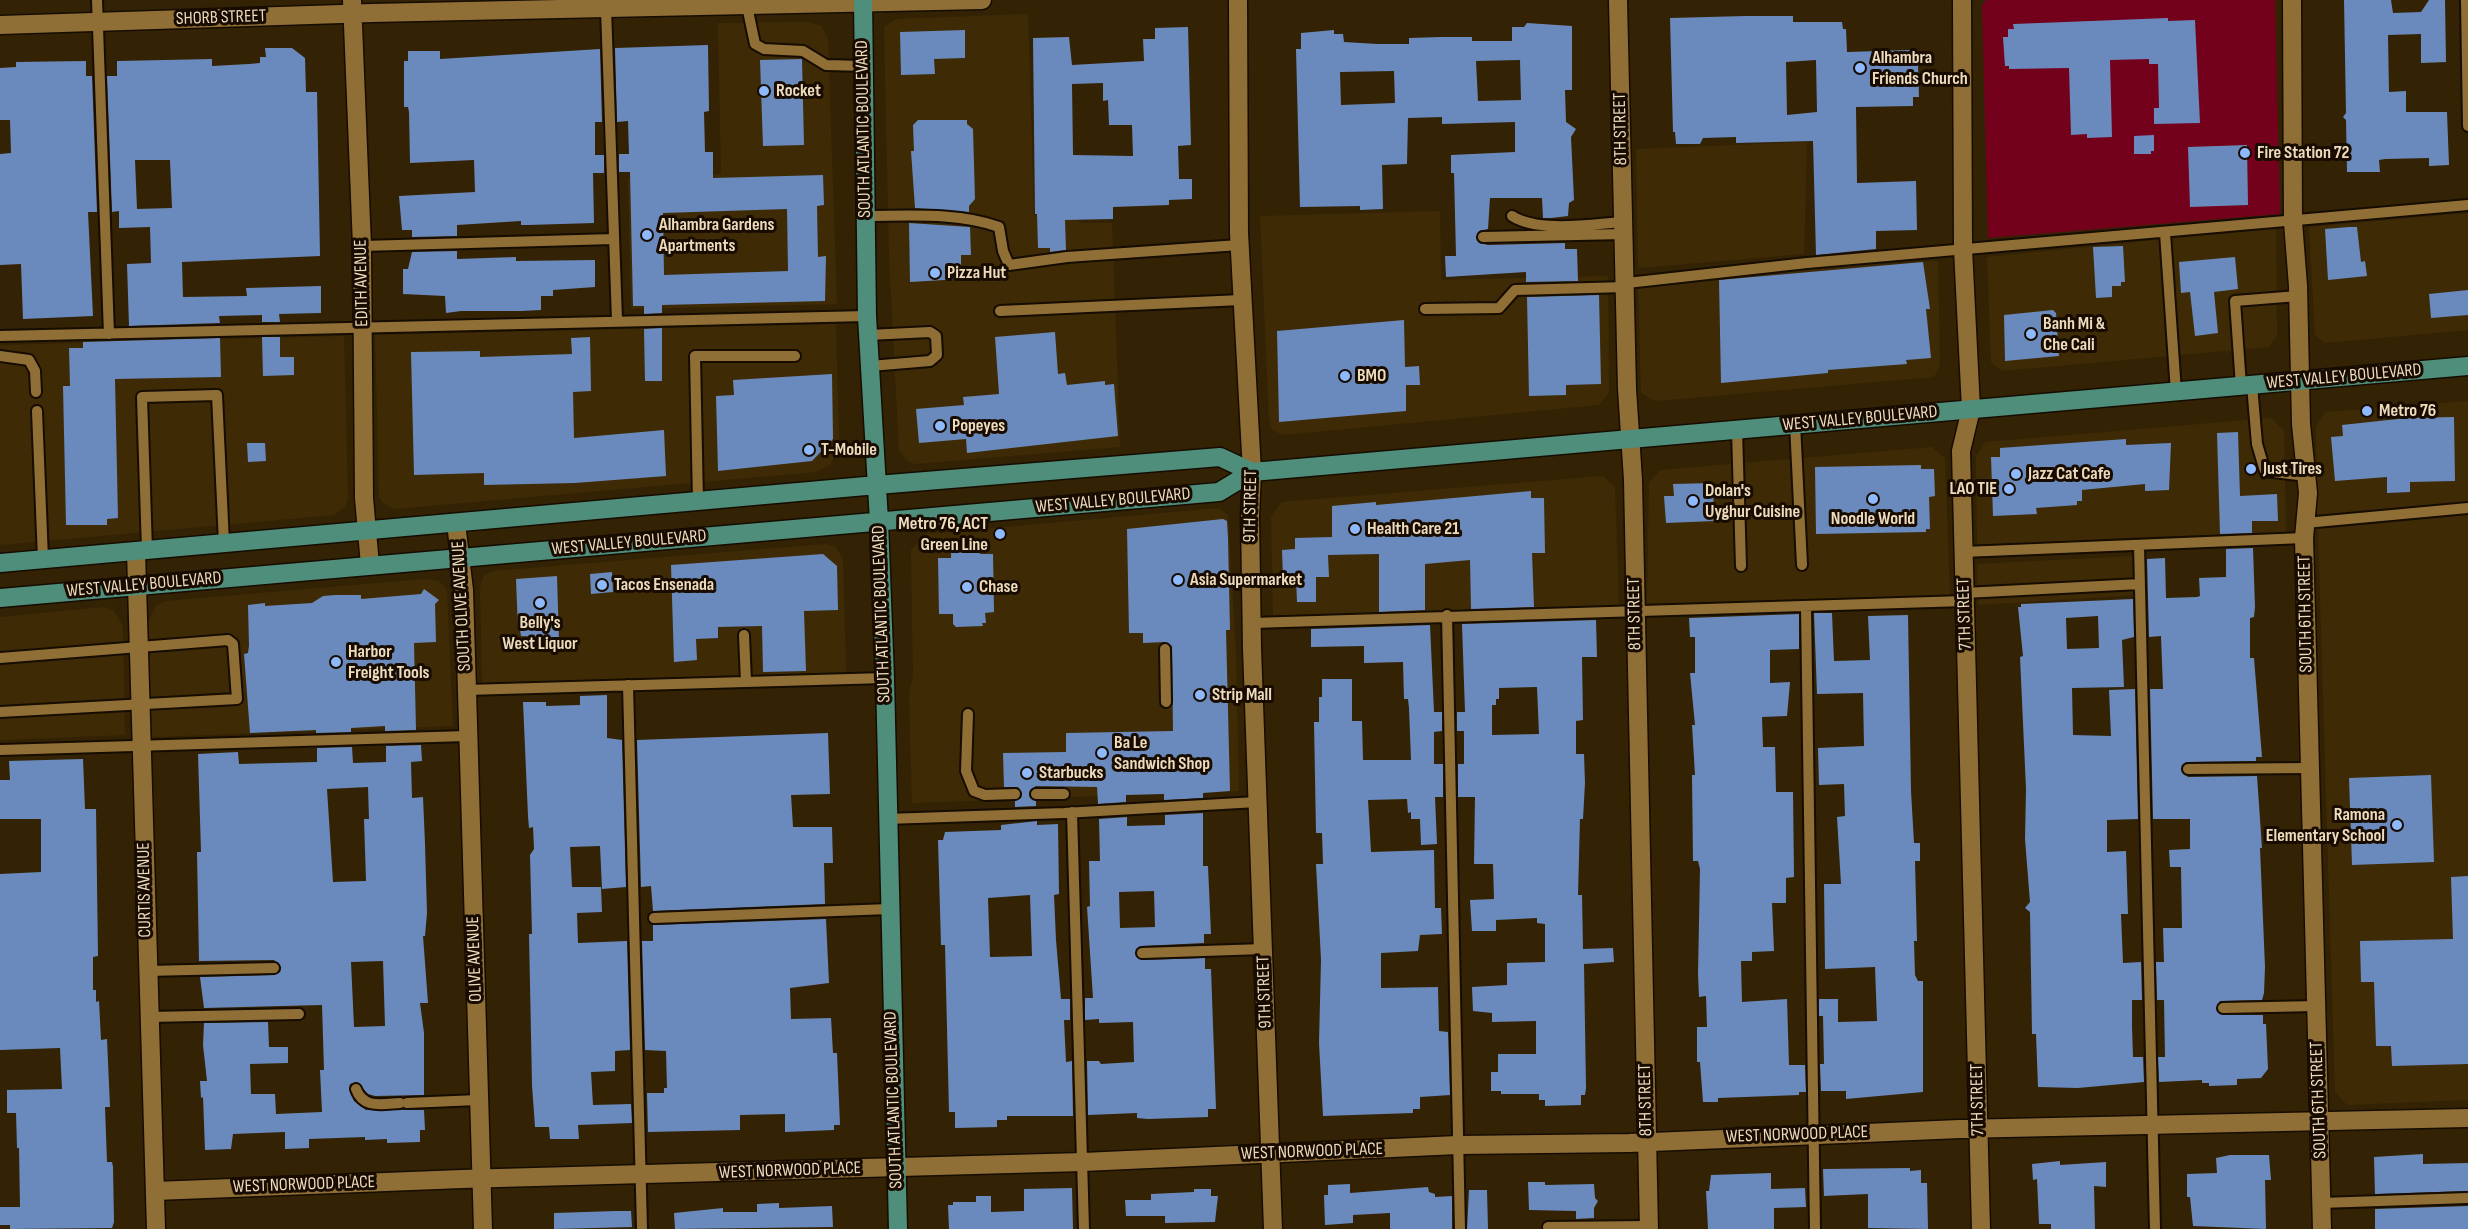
<!DOCTYPE html>
<style>
body{margin:0}
canvas{display:block;background:#332203}
</style>
<canvas width="2468" height="1229"></canvas>
<script>
const g = document.querySelector('canvas').getContext('2d');
g.lineJoin = 'round';
function paint(path, color) {
  g.fillStyle = color;
  g.fill(path, 'evenodd');
}
function strokePath(path, color, width, dash) {
  g.strokeStyle = color;
  g.lineWidth = width;
  g.lineCap = dash ? 'butt' : 'round';
  g.setLineDash(dash || []);
  g.stroke(path);
}
function write(font, color, halo, rows, align = 'center') {
  g.font = font + ' "Sofia Sans Condensed",sans-serif';
  g.lineWidth = 6;
  g.setLineDash([]);
  g.textBaseline = 'middle';
  g.strokeStyle = halo;
  g.fillStyle = color;
  for (const [text, x, y, turn = 0] of rows) {
    g.save();
    g.translate(x, y);
    g.rotate((+turn || 0) * Math.PI / 180);
    g.textAlign = isNaN(turn) ? turn : align;
    if (halo) g.strokeText(text, 0, 0);
    g.fillText(text, 0, 0);
    g.restore();
  }
}
paint(new Path2D(`
 M1028,14L1034,215H1078L1079,223H1112L1120,447L914,464L906,460L899,450L889,256L884,27L896,19Z
 M809,22L821,26L828,39L837,304L631,309L628,178L721,174L718,23Z
 M1807,142L1804,254L1638,268L1636,149Z
 M1440,211L1441,280L1608,276L1609,393L1599,405L1283,435L1272,430L1269,419L1260,216Z
 M2468,213V330L2325,343L2315,335L2309,227Z
 M2276,228L2277,335L2269,347L2002,371L1991,362L1987,257Z
 M1938,261L1940,365L1934,377L1655,401L1641,393L1638,288L1810,268Z
 M836,324L839,443L831,464L816,472L394,509L382,502L379,496L375,335Z
 M344,336L348,498L345,507L334,515L0,545V345Z
 M2468,401V503L2317,517L2316,426L2326,412Z
 M2271,418L2284,431L2286,533L2141,537L1977,547L1976,456L1986,442Z
 M1932,447L1945,458L1950,597L1647,604L1649,483L1660,470Z
 M1603,476L1615,487L1619,607L1273,617L1271,516L1282,502Z
 M1219,508L1228,515L1236,656L1239,791L912,803L909,694L913,675L911,550L926,534Z
 M2468,515V1100L2347,1105L2335,1092L2318,529Z
 M825,544L835,546L843,559L846,673L482,685L480,587L484,576L493,571Z
 M2135,556L2136,595L1978,605L1977,564Z
 M426,579L439,581L447,590L453,726L152,737L148,622L156,606L165,601Z
 M105,607L113,610L123,626L125,735L0,740V617Z`), '#3e2b06');
paint(new Path2D(`
 M1986,0H2275L2280,214L1988,238L1982,5Z`), '#74011b');
paint(new Path2D(`
 M2344,0H2391L2393,13L2421,12L2429,0H2445L2446,62L2421,63V34L2388,35L2389,92L2406,91V112H2447L2449,165L2429,166V158L2385,159L2379,160L2380,172H2347L2346,120L2343,117L2346,113Z
 M1746,16H1793V22H1842L1843,29H1846L1847,52L1911,50V57H1915V64H1918L1919,97H1913V106L1856,107L1857,183L1916,181L1917,230L1876,231V249L1816,255L1813,141L1736,143V137L1703,138L1700,144H1676L1675,132H1673L1670,18ZM1816,60L1817,112L1787,115L1786,62Z
 M2168,18V21L2195,20L2200,123L2154,124V108H2159L2158,64H2149V59L2110,60L2112,137L2087,138V134L2071,135L2069,68L2009,69V66H2005L2003,37H2008V29H2014L2013,24Z
 M1527,23L1572,26V90H1565L1566,122L1576,129L1571,137L1574,200L1569,203L1568,216L1551,218H1543L1542,198H1490L1488,229L1479,231L1476,238L1479,243L1488,245L1565,243V249H1577L1578,281L1526,282V272L1446,277L1445,256H1456L1454,173H1451V155L1515,152V122L1442,124V117L1408,118L1407,164L1382,165L1383,209L1360,210V206L1300,207L1296,49H1301V33L1334,30V34H1343L1344,42L1377,44H1409V38L1440,37H1472V41H1512V27H1524ZM1520,60L1521,100L1478,101L1476,61ZM1394,71L1395,103L1341,105L1340,72Z
 M1188,27L1191,145L1178,146L1179,179H1192V199L1169,200V205L1113,207V219L1065,220L1066,250L1050,252V248H1038L1037,214H1035L1033,38L1069,37L1072,65L1144,61L1143,39H1155V28ZM1103,83V101L1108,100L1109,125H1132L1133,156L1073,155L1072,84Z
 M965,30V58L934,59L935,74L901,75L900,32Z
 M708,45L709,111L704,112L705,152H713V178L823,175L824,205L817,206L818,257L826,256L825,301L662,305V313L644,314V306H633L630,172H619V154H629L628,121L617,122L615,48ZM787,209L788,271L664,275L663,213Z
 M265,48H292L305,58L306,92H317L320,256L182,262L183,297L247,296L246,288L321,286V313L279,314L280,322H262V315L219,316L220,323L129,326L127,264L151,263L150,227L119,228V211L112,212L107,76H117V61L212,59V66L249,64L260,63V57H266ZM135,160H170L172,208L137,209Z
 M600,49L602,122H595V155H604V173H593L594,223L528,225H521V221L457,225V236L412,237V230H402L399,196L475,192L474,160L410,163L409,112L408,107H404V61H408V51H440V59Z
 M802,59L804,145L763,146L760,60Z
 M86,61V76H92L97,212H88L93,316L23,319L21,264L0,265V154L11,153L10,120H0V68L16,67V62Z
 M918,120H967V124L973,129L975,199L969,206V212L915,208L911,151H914L913,125Z
 M2154,135V151H2151V154H2134V136Z
 M2247,145L2248,205L2190,207L2188,147Z
 M909,223L970,227L971,255H961V279L910,282Z
 M2349,227H2357L2361,262L2365,261L2367,276L2328,280L2325,229Z
 M2123,246L2125,282H2121V286H2112V297L2096,298L2093,247Z
 M457,251V259L516,257V261L595,260V287L553,290V296H541V310L521,311H461L446,313L445,296L403,294V269H408L412,252Z
 M2235,257L2238,289L2214,292L2218,333L2195,336L2190,292L2181,293L2179,262Z
 M1923,262L1930,309H1926L1931,358L1906,360L1907,364L1828,370V373L1721,383L1719,280Z
 M2468,290V315L2431,318L2429,294Z
 M1599,295L1601,384L1566,385V395L1529,396L1527,297Z
 M2053,310L2056,313L2059,356L2005,361L2004,315Z
 M1404,320L1405,367L1419,366L1420,385H1406V411L1279,422L1277,331Z
 M662,328V381H645L644,329Z
 M1055,332L1058,374L1065,373L1067,385L1105,381V385L1114,384L1118,436L967,453L966,439L919,443L916,409L964,405L963,397L999,394L995,337Z
 M262,337H280V357H294V375L263,376Z
 M590,337L591,391L573,392L574,438L664,430L666,476L575,483L484,485V473L414,475L411,352L480,351V357L572,354L571,338Z
 M220,338L221,377L115,379L118,518L107,519V525H66L63,386H70L69,348H83V342Z
 M832,374L833,439L812,461L718,471L716,396L734,395L733,380Z
 M2454,417L2455,481L2410,482V492L2387,493V477L2335,481L2331,437L2343,436L2342,425L2407,418Z
 M2238,432L2240,496L2277,494L2278,521H2252V533L2220,534L2217,433Z
 M2126,439V445L2171,443L2169,490L2145,491V484L2082,490V501H2077V505L2036,508L2037,514L1993,516L1991,457H2000V448Z
 M247,443H265L266,461L248,462Z
 M1921,465V469H1934L1935,496L1929,497L1930,529H1926V532L1816,534L1815,467Z
 M1713,483L1714,521L1666,523L1664,496H1674L1673,484Z
 M1531,491V498H1544L1545,553H1532L1534,607L1471,609L1470,560L1425,564V610L1379,612V554L1328,555L1329,577H1316V602H1297L1296,577L1283,578L1282,550L1295,549V538L1332,537V506L1376,502V505Z
 M1223,519L1227,521L1228,538L1230,630H1226L1230,791L1203,793V798L1164,800V794L1126,795V802L1098,804L1097,787L1036,786L1030,790L1029,795L1036,801V806L1015,807V801L1021,798L1022,793L1018,787H1004L1003,753L1066,752V733L1173,731L1172,646L1165,642L1143,643V633H1129L1127,529Z
 M980,548V554H993L994,612L985,613L986,623H982L983,626L956,627L953,624V614H939L938,558H951V549Z
 M2253,548L2255,607L2254,617L2250,618V658H2254L2262,757H2256V761L2187,762L2182,765L2181,770L2188,777L2257,776L2262,848H2260L2265,967L2264,993L2262,1000L2220,1001L2216,1009L2223,1015H2263V1024H2266L2268,1069L2261,1078L2237,1079V1085L2209,1086V1083H2202V1080L2159,1082L2158,1057H2165L2164,1000H2157L2156,962H2164L2163,928H2182L2181,867H2170L2169,850L2190,849V819H2153L2150,689H2163L2161,636L2149,637L2147,559L2165,558L2166,598L2197,597L2200,596L2199,578L2226,577V549Z
 M823,554L837,566L838,610L804,611L806,671L763,672L762,626L718,627V638L696,639L697,660L674,662L671,565Z
 M612,572L613,592L591,594L590,574Z
 M557,576L559,641L541,642L540,637L521,636L520,630H518L516,579Z
 M424,589L439,600L435,604L436,642L414,643L416,730L385,731V726L351,728V732L316,733V730L250,733L244,654L248,653L249,646L248,605L265,603V606L312,603L323,596L335,595H361V599L421,594Z
 M2133,599L2134,637L2122,640L2124,687L2072,688L2073,735L2111,736L2109,690L2135,689L2138,819L2107,820V852L2126,851L2128,914H2121L2123,963L2141,962L2142,1000H2132V1026L2133,1057H2143L2144,1082L2078,1088L2038,1087L2036,1034H2032L2030,912L2025,908L2030,902L2025,839L2026,789L2020,657L2023,656L2018,607H2021V604ZM2098,616L2099,648L2067,649L2066,618Z
 M1814,613H1832L1834,661L1870,660L1868,616L1908,615L1911,791L1914,843H1920V861H1915L1917,941H1914L1915,975L1918,981H1923V1092L1846,1099V1091H1821L1820,1064H1824L1823,1016H1819V999H1838V1022L1877,1021L1875,967L1825,969L1824,884H1841L1837,817L1845,816L1844,784L1819,785L1818,748L1864,746L1863,693L1817,694Z
 M1799,614V649L1770,650V683L1790,682L1787,716L1762,717L1763,747H1775L1776,792H1793L1794,877L1786,878V903H1772L1774,951L1752,952V961H1741L1742,1002L1787,999L1789,1065H1805L1806,1092H1799V1095L1718,1098V1102H1703L1700,1062H1697V1027H1707L1706,996L1699,997L1698,974L1700,869L1698,861H1693L1692,775H1695L1692,725H1695L1690,673H1695V637H1690L1689,618Z
 M1596,620L1597,657H1582L1583,720L1576,721V754H1584L1585,783L1583,819H1580L1578,895H1582L1583,949L1613,948L1614,962L1584,964L1586,1088L1585,1095H1581V1105L1545,1106V1100H1539V1094H1501V1091H1491V1072H1498V1054H1536V1021L1492,1022V1013L1473,1011L1472,987L1507,985V963L1545,962V924L1537,923V918L1496,920V931H1472L1470,900L1494,899L1493,864H1474L1475,797H1458V764H1464V731H1457V712H1465L1462,624ZM1537,687L1539,734L1492,735V705H1496V699H1499V688Z
 M1430,625L1434,712H1442V731L1434,732V764H1443V797H1435L1437,844L1421,845L1420,819H1411V812L1408,813L1407,799L1368,800L1371,852L1434,850L1435,908H1441L1442,934L1420,935L1418,951L1381,953V988L1438,987L1439,1031L1448,1032L1450,1095L1420,1097V1109H1413V1113L1323,1116L1319,1043L1321,960L1316,864H1323L1322,833H1316L1314,722H1319V697H1322V679H1352V721H1362L1363,760H1411L1409,708L1408,699H1404L1403,662L1364,663V646L1311,647V629Z
 M607,695V738L622,740L626,887L602,889L600,846L570,847L572,887H601L602,912L577,913L578,943L627,941L630,1050L615,1051V1071L591,1072L593,1105L631,1104L632,1123L578,1125L579,1139H550L549,1127H535L532,1085L529,934H532L530,855L534,849L533,827L529,828L528,816L523,702H546V706L580,705V696Z
 M828,733L830,794L791,795L793,827H832L833,863H824L825,904L653,911L651,886L641,887L637,740Z
 M421,745L422,761L411,762L412,798L423,797L425,844L427,913L425,936H423L428,1003H420L424,1033V1095L375,1096L368,1094L357,1082L350,1084L349,1089L354,1101L366,1110H424L425,1130H420V1142L387,1143V1139L365,1140V1137L309,1139V1148L285,1149V1132L233,1134L231,1149L205,1150L203,1097L201,1098L200,1081H207L203,1045L204,1023L268,1022L269,1047H288V1063L250,1064L251,1094H275L276,1114L322,1112L320,1070H324L322,1005L204,1008L200,977L274,975L280,972L281,967L274,960L199,961L197,852H201L198,754L238,752L239,764L317,762V748L352,747L353,763L386,762V746ZM368,787L369,819H364L366,881L333,882L327,789ZM383,961L385,1026L354,1027L351,962Z
 M83,759L85,809H96L98,956L93,957V990H96V1002L99,1001L101,1040L107,1039L110,1107H105L107,1162H112L113,1167L114,1222L112,1228L10,1229V1225H0V1207H20L19,1148H17L16,1113H7V1090L62,1089L60,1048L0,1050V874L41,872V819H0V780H10L9,761Z
 M2431,775L2434,862L2352,865L2349,778Z
 M1203,813V866H1208L1211,934H1204V943L1142,946L1136,949L1135,954L1142,960L1205,958V969H1211L1216,1109H1208V1117L1148,1119L1137,1118V1113L1088,1115L1087,1061H1099L1101,1064L1134,1062L1133,1022L1099,1023V1019L1085,1020V998H1093L1087,907L1090,906L1089,861H1100L1099,819L1127,817V826L1165,825V815ZM1154,891L1155,927L1120,928L1119,892Z
 M1037,821V825L1058,824L1059,894L1054,895L1056,940L1061,999H1070V1020H1064L1066,1062L1072,1061L1073,1116H1007V1120H997V1127L955,1128V1112H949L945,945H941L938,840H943L945,832L1001,830V825ZM1030,895L1032,956L990,957L988,898Z
 M2468,876V1064L2392,1066L2391,1046H2376L2374,982H2361L2360,941L2453,939L2451,877Z
 M826,919L829,983L790,988L791,1019L831,1018L833,1053H837L840,1125H834V1130L785,1132V1114L740,1115V1130L648,1132L647,1093H664V1088H667L666,1051L645,1050L642,941H653V925Z
 M2423,1154V1164L2468,1163V1191L2375,1194L2374,1157Z
 M2230,1155H2269L2271,1180H2265L2266,1229L2193,1226L2190,1197H2187V1174L2217,1173L2216,1158Z
 M2060,1161V1165L2106,1162V1187L2094,1186L2095,1229H2051V1224H2039L2037,1179L2033,1180L2032,1164Z
 M1910,1168V1171L1921,1170V1183H1927L1928,1229L1868,1228V1194L1824,1196L1823,1169Z
 M1771,1173V1189L1805,1188L1806,1207L1774,1208V1229H1708L1706,1191H1709L1711,1175Z
 M1528,1182H1545V1185L1594,1184L1595,1198L1598,1201L1594,1208V1218L1576,1219V1211L1529,1210Z
 M1350,1184V1193L1428,1187L1429,1192L1435,1194V1197L1452,1196V1229H1390V1213L1353,1215V1223L1325,1225L1324,1195H1328V1185Z
 M1072,1188L1073,1229H949L948,1205H953V1202H976V1196H991V1212L1024,1211V1189Z
 M1194,1189H1211V1196H1218L1215,1222L1165,1223V1216H1126L1125,1200H1151V1194L1194,1192Z
 M1469,1190H1487L1488,1229H1467Z
 M779,1203V1208L832,1206L833,1227L675,1229L674,1213L723,1208V1212H757V1204Z
 M2468,1206V1229H2375V1209Z
 M616,1211H631L632,1227L554,1229V1213Z`), '#6a8abd');
const service = new Path2D(`
 M97,0L109,334
 M2466,0L2468,126
 M747,6L755,44L764,49L803,51L826,65L864,66
 M606,9L617,320
 M865,216C908,216 958,212 999,227L1003,251L1009,265L1067,257L1239,245
 M1512,216C1539,233 1592,224 1623,222
 M2165,233L2176,392
 M1483,237L1624,234
 M362,246L614,239
 M1627,283L1807,263L2468,205
 M1425,309L1499,308L1515,290L1627,287
 M1000,311L1241,300
 M868,335L930,332L936,336L937,355L930,361L870,366
 M0,336L867,316
 M0,356L29,360L35,371L36,392
 M2252,385L2257,444L2265,471L2307,476
 M2241,386L2235,301L2298,296
 M37,411L43,559
 M1795,424L1802,565
 M1737,430L1741,566
 M698,501L695,356H795
 M2305,523L2468,508
 M2139,545L2155,1229
 M147,550L142,397L217,395L224,543
 M1963,552L2304,538
 M1964,593L2140,584
 M1806,606L1815,1229
 M1447,615L1460,1229
 M1252,623L1965,601
 M744,635L746,682
 M1165,649L1166,702
 M0,658L228,640L233,644L237,699L0,712
 M628,685L642,1229
 M466,690L885,678
 M968,714L966,771L974,791L985,795L1015,794
 M0,750L467,736
 M2188,769L2310,768
 M1036,794H1064
 M1072,812L1084,1229
 M886,819L1064,813L1257,802
 M654,918L889,909
 M1142,953L1264,949
 M147,971L274,968
 M2223,1008L2316,1006
 M148,1017L299,1014
 M356,1089C363,1109 382,1104 400,1103
 M407,1103L478,1100
 M2321,1203L2468,1198
 M1548,1227L1649,1226`);
const minor = new Path2D(`
 M352,0L362,246L364,498L370,565
 M1238,0L1239,233L1252,472L1250,516L1252,648L1273,1229
 M1618,0L1627,389L1633,480L1649,1229
 M1962,0L1963,249L1971,409L1961,451L1981,1229
 M0,25L372,13L982,0
 M456,523L464,590L483,1229
 M136,551L156,1229
 M155,1191L462,1179L1083,1162L1458,1145L1629,1143L1960,1129L2468,1118`);
const tertiary = new Path2D(`
 M2292,0L2293,222L2298,286L2301,424L2308,493L2304,538L2322,1229`);
const primary = new Path2D(`
 M863,0L867,316L879,521L885,678L898,1229
 M0,563L877,485L1220,457L1252,472
 M0,598L1219,492L1252,472L2468,366`);
strokePath(service, '#160c00', 14);
strokePath(minor, '#160c00', 21);
strokePath(tertiary, '#160c00', 21);
strokePath(primary, '#160c00', 21);
strokePath(service, '#906f36', 10);
strokePath(minor, '#906f36', 18);
strokePath(tertiary, '#906f36', 18);
strokePath(primary, '#4e8e7b', 18);
for (const [x, y, r, color] of [
 [1860,68,6,"#8eb9fd"],
 [764,91,6,"#8eb9fd"],
 [2245,153,6,"#8eb9fd"],
 [647,235,6,"#8eb9fd"],
 [935,273,6,"#8eb9fd"],
 [2031,334,6,"#8eb9fd"],
 [1345,376,6,"#8eb9fd"],
 [2367,411,6,"#8eb9fd"],
 [940,426,6,"#8eb9fd"],
 [809,450,6,"#8eb9fd"],
 [2251,469,6,"#8eb9fd"],
 [2016,474,6,"#8eb9fd"],
 [2009,489,6,"#8eb9fd"],
 [1873,499,6,"#8eb9fd"],
 [1693,501,6,"#8eb9fd"],
 [1355,529,6,"#8eb9fd"],
 [1000,534,6,"#8eb9fd"],
 [1178,580,6,"#8eb9fd"],
 [602,585,6,"#8eb9fd"],
 [967,587,6,"#8eb9fd"],
 [540,603,6,"#8eb9fd"],
 [336,662,6,"#8eb9fd"],
 [1200,695,6,"#8eb9fd"],
 [1102,753,6,"#8eb9fd"],
 [1027,773,6,"#8eb9fd"],
 [2397,825,6,"#8eb9fd"]
]) {
  const dot = new Path2D();
  dot.arc(x, y, r, 0, 2 * Math.PI);
  g.fillStyle = color;
  g.fill(dot);
  strokePath(dot, '#180c00', 2);
}
write('18px', '#eddbbe', '#180c00', [
 ["SHORB STREET",221,18,-2],
 ["SOUTH ATLANTIC BOULEVARD",864,129,-91],
 ["8TH STREET",1621,129,-91],
 ["EDITH AVENUE",362,283,-91],
 ["WEST VALLEY BOULEVARD",2344,377,-5],
 ["WEST VALLEY BOULEVARD",1860,419,-5],
 ["WEST VALLEY BOULEVARD",1113,501,-5],
 ["9TH STREET",1251,506,-89],
 ["WEST VALLEY BOULEVARD",629,543,-5],
 ["WEST VALLEY BOULEVARD",144,585,-5],
 ["SOUTH OLIVE AVENUE",462,606,-93],
 ["SOUTH ATLANTIC BOULEVARD",882,614,-92],
 ["8TH STREET",1635,614,-91],
 ["7TH STREET",1965,614,-92],
 ["SOUTH 6TH STREET",2306,614,-91],
 ["CURTIS AVENUE",145,890,-91],
 ["OLIVE AVENUE",475,959,-92],
 ["9TH STREET",1265,992,-92],
 ["SOUTH ATLANTIC BOULEVARD",894,1100,-92],
 ["8TH STREET",1646,1100,-91],
 ["7TH STREET",1978,1100,-91],
 ["SOUTH 6TH STREET",2319,1100,-92],
 ["WEST NORWOOD PLACE",1797,1135,-2],
 ["WEST NORWOOD PLACE",1312,1152,-2],
 ["WEST NORWOOD PLACE",790,1171,-2],
 ["WEST NORWOOD PLACE",304,1185,-2]
]);
write('bold 18px', '#eddbbe', '#180c00', [
 ["Alhambra",1872,58],
 ["Friends Church",1872,79],
 ["Rocket",776,91],
 ["Fire Station 72",2257,153],
 ["Alhambra Gardens",659,225],
 ["Apartments",659,246],
 ["Pizza Hut",947,273],
 ["Banh Mi &",2043,324],
 ["Che Cali",2043,345],
 ["BMO",1357,376],
 ["Metro 76",2379,411],
 ["Popeyes",952,426],
 ["T-Mobile",821,450],
 ["Just Tires",2263,469],
 ["Jazz Cat Cafe",2028,474],
 ["LAO TIE",1997,489,"right"],
 ["Dolan's",1705,491],
 ["Uyghur Cuisine",1705,512],
 ["Noodle World",1873,519,"center"],
 ["Metro 76, ACT",988,524,"right"],
 ["Green Line",988,545,"right"],
 ["Health Care 21",1367,529],
 ["Asia Supermarket",1190,580],
 ["Tacos Ensenada",614,585],
 ["Chase",979,587],
 ["Belly's",540,623,"center"],
 ["West Liquor",540,644,"center"],
 ["Harbor",348,652],
 ["Freight Tools",348,673],
 ["Strip Mall",1212,695],
 ["Ba Le",1114,743],
 ["Sandwich Shop",1114,764],
 ["Starbucks",1039,773],
 ["Ramona",2385,815,"right"],
 ["Elementary School",2385,836,"right"]
], 'left');
</script>
